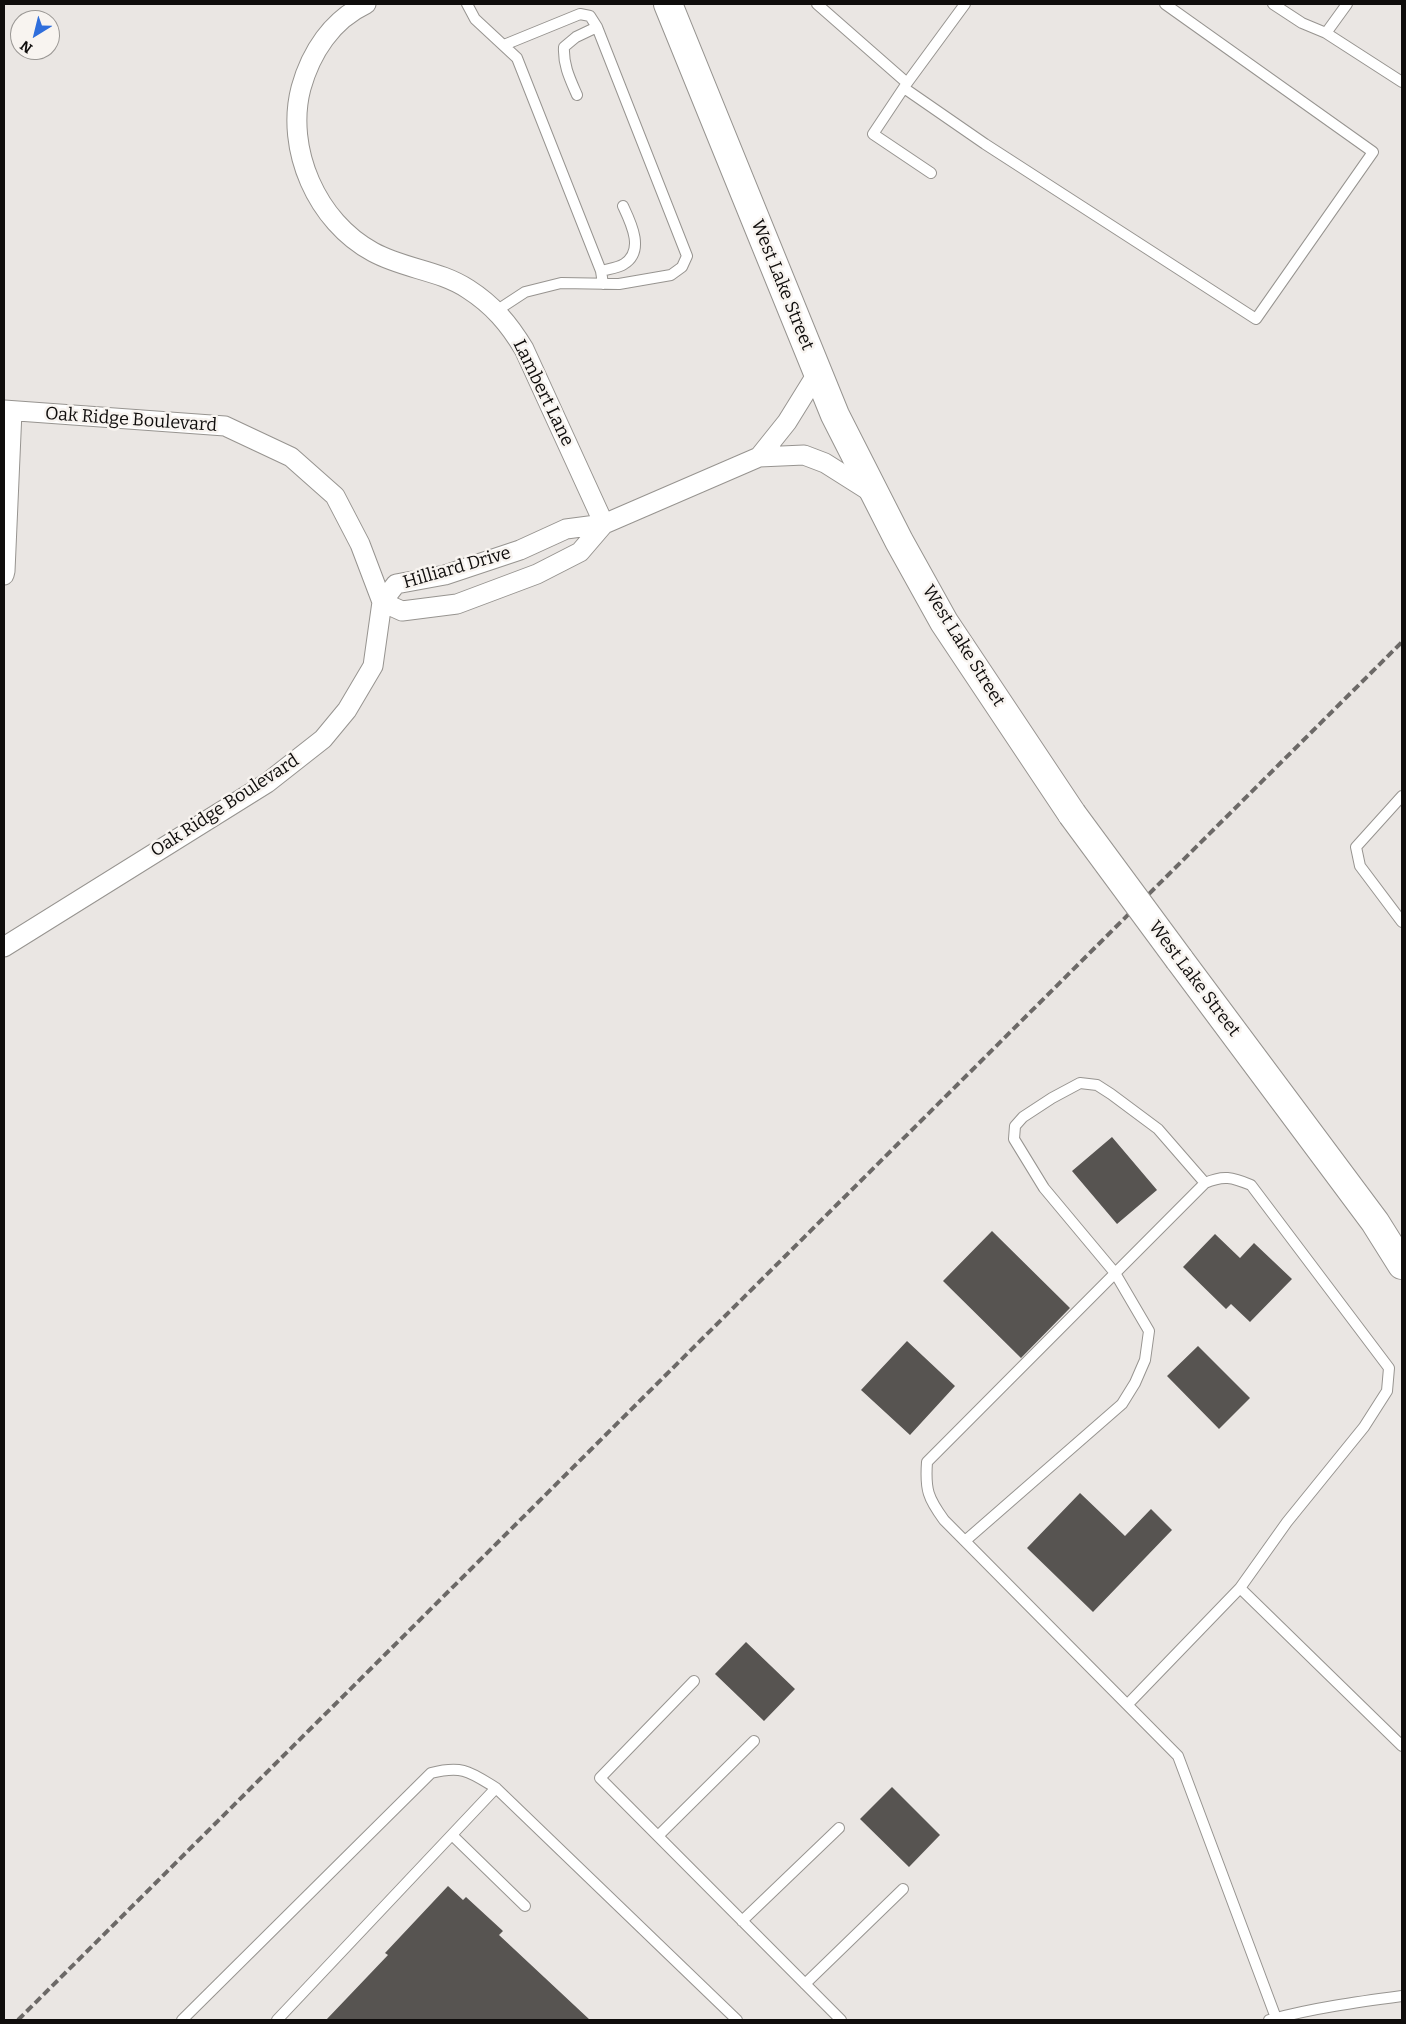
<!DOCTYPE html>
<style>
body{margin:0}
#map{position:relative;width:1406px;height:2024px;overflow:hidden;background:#eae6e3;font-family:Bitter,serif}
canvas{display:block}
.frame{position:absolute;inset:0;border:5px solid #0f0d0c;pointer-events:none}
.north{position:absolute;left:10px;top:10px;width:50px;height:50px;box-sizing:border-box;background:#f8f4f0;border:1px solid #9b9895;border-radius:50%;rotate:216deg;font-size:14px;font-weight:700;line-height:20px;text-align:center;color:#0f0d0c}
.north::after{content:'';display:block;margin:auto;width:18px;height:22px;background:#2f6edc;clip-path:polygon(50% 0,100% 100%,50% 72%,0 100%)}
</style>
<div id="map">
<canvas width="1406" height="2024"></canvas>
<div class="frame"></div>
<div class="north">N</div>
</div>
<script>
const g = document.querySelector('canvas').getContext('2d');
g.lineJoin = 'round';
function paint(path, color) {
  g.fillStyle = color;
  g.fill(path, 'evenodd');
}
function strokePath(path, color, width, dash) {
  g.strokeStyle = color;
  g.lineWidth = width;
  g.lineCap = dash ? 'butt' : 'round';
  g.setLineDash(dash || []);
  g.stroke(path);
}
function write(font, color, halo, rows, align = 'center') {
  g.font = font + ' Bitter,serif';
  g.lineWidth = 5;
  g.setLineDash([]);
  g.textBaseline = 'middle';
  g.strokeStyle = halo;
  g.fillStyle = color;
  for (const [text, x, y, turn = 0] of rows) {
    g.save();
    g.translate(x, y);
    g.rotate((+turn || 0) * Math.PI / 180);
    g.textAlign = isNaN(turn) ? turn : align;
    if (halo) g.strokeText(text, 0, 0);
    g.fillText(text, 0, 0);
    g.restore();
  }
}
paint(new Path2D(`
 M1112,1137L1157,1190L1117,1224L1072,1171Z
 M992,1231L1070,1308L1021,1358L943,1281Z
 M1215,1234L1240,1258L1254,1243L1292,1279L1250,1322L1231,1304L1226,1309L1183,1267Z
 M907,1341L955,1386L910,1435L861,1390Z
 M1198,1346L1250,1398L1219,1429L1167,1376Z
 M1080,1493L1125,1536L1151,1509L1172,1530L1093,1612L1027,1548Z
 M746,1642L795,1689L764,1721L715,1674Z
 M892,1787L940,1835L909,1867L860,1819Z
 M448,1886L463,1900L466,1897L503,1931L499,1935L590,2020H326L388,1955L385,1953Z`), '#575451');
const service = new Path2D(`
 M467,4L475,19L517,58L601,271L603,284
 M817,4L907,83L965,4
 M1273,4L1302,23L1326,33L1402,82
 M1326,33L1347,4
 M907,83L873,134L931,173
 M904,88L985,144L1256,319L1373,152L1165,4
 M577,95C570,79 563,65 564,47L576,37L597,27
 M601,271C608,269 618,268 624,264C645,251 631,223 623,206
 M496,311L525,292L561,283L619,284L671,275L682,267L687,256L597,27L590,16L580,14L504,45
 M1402,796L1356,847L1360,866L1402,922
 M965,1541L1122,1404L1135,1383L1145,1360L1149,1331L1115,1273L1044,1188L1014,1139L1015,1126L1023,1117L1052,1098L1080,1083L1097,1085L1111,1094L1158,1129L1205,1183
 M694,1681L600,1778L841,2020
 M1128,1704L1240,1588
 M452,1835L525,1906
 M658,1836L754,1741
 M742,1921L839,1828
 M805,1984L903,1889
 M1276,2018L1178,1756L944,1520C928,1498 925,1490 927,1462L1205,1183C1223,1175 1232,1177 1251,1185L1389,1368L1387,1391L1364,1427L1287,1522L1240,1588L1402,1746
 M182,2020L431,1773C463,1765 470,1772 496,1788L737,2020
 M277,2020L496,1788
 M1269,2020C1313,2008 1357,2002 1402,1996`);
const minor = new Path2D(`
 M366,4C332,20 311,52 301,88C285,149 317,222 373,252C404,269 439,270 468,289C493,305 509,324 524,349L604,524
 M4,410L225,426L291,457L335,496L360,544L382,602L373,666L347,710L323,739L267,783L4,947
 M759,457L787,422L818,372
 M604,524L580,552L537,574L457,604L402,611L382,602L396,584L445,575L520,550L566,529L604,524L759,457L804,455L825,463L874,494
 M4,575L5,571L12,411`);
const trunk = new Path2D(`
 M668,4L835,415L899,541L944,622L1072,814
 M1179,959L1375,1222L1402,1265`);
strokePath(service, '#979490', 12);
strokePath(minor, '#979490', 21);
strokePath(trunk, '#979490', 30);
strokePath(service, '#fff', 10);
strokePath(minor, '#fff', 19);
strokePath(trunk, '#fff', 28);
strokePath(new Path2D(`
 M18,2020L1402,642`), '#6c6967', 4, [8, 4]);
const trunkBridge = new Path2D(`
 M1072,814L1179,959`);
strokePath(trunkBridge, '#979490', 30, []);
strokePath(trunkBridge, '#fff', 28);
write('18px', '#0f0d0c', '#f8f4f0', [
 ["West Lake Street",782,285,68],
 ["Lambert Lane",543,393,64],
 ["Oak Ridge Boulevard",131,420,4],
 ["Hilliard Drive",457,568,-16],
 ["West Lake Street",963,646,58],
 ["Oak Ridge Boulevard",225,806,-33],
 ["West Lake Street",1194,979,53]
]);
</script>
